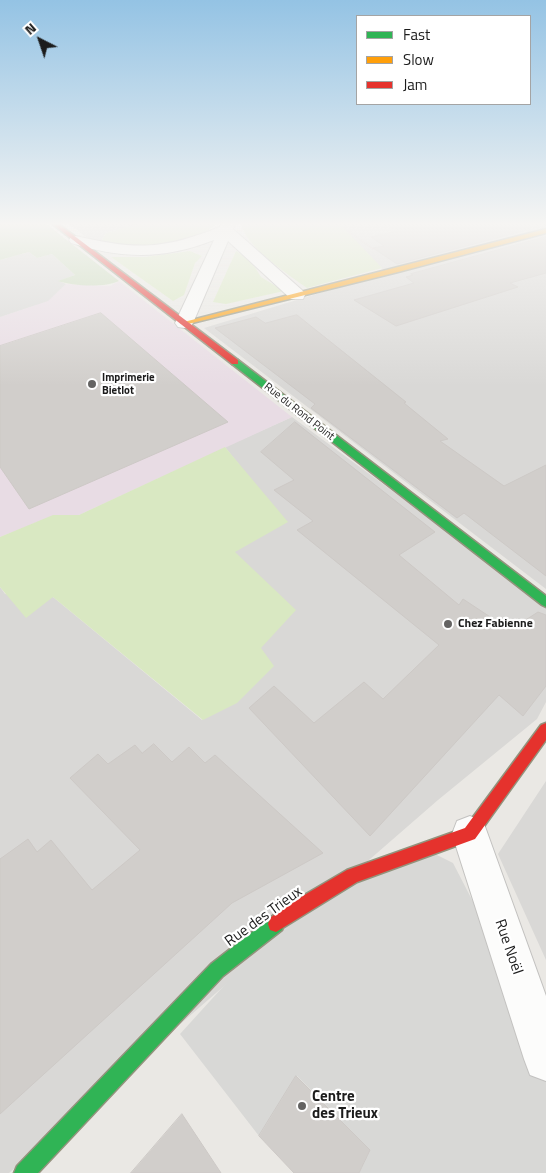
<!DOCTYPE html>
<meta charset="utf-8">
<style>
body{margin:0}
#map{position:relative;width:546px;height:1173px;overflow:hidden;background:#eae8e4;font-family:"Titillium Web",sans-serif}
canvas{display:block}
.legend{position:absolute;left:356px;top:15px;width:175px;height:90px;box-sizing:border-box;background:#fff;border:1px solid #a4a4a4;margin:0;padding:6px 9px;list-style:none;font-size:15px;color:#1c1c1c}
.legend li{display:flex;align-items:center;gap:10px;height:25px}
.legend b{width:25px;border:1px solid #a4a4a4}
.north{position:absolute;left:15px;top:15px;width:50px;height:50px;-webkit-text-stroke:4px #fff;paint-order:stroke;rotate:319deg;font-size:14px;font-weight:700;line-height:20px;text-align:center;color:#1c1c1c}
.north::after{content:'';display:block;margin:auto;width:18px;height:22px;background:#1c1c1c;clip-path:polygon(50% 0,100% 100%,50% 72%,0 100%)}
</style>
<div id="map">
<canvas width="546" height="1173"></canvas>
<ul class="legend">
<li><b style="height:6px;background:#30b455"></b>Fast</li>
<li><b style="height:6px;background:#ff9f0a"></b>Slow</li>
<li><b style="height:6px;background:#e5322d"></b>Jam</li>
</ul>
<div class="north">N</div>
</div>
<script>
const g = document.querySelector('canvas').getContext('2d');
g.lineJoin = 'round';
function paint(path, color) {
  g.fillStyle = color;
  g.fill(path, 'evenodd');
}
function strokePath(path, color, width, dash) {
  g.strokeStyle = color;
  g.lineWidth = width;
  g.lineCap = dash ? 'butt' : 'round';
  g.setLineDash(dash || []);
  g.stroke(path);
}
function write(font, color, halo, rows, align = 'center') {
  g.font = font + ' "Titillium Web",sans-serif';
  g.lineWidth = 4.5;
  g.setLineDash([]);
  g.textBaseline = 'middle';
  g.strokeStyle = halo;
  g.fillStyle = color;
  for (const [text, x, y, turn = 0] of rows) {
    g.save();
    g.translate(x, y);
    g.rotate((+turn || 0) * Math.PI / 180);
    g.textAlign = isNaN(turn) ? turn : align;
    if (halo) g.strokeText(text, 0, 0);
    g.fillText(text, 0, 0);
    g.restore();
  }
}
paint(new Path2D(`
 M67,222H142L106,233L98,247Z
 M344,222H546V589L204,328L386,273L340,225Z
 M292,417L546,604V702L537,719L438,800L9,1173H0V587L5,594L53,597L202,720L261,648L234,551L240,466L225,447Z
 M546,781V960L498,854Z`), '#d9d8d6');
paint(new Path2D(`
 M119,281L292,417L79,515L53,516L0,537V317L47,301L66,284L110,286Z`), '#e8dce4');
paint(new Path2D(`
 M29,252L37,258L52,254L75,275L59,281L66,284L48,301L0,317V260Z
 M427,850L453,863L532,1016L546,1072V1173H359L370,1150L297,1076L259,1136L180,1034L290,913Z`), '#d8d8d6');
paint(new Path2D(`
 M142,222H219L201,236L150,247L112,244L98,247L106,233Z
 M241,222H344L341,225L382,268L307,288C288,274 243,246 241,222Z
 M190,251L202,256L195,263L184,295L173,301L111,257H145Z
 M236,251L250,259L261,277L284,291L226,304L213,302Z
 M225,447L288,522L235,552L296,610L261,648L274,666L237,703L203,720L53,597L26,618L0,587V537L53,515H79Z`), '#d9e8c2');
paint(new Path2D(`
 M0,222H44L119,281C105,288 72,286 58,281L75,275L52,254L37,258L29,252L0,260Z`), '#c7d9b9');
const building = new Path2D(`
 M381,222H517L531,229L397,264L373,248L384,246L371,237L397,231Z
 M546,237V273L510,283L518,287L396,326L354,300L414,283L406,277L413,275L411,274Z
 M101,313L228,422L29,509L0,467V346Z
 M297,315L406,402L404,403L448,439L440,441L504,486L546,465V576L464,513L457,518L311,408L315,404L215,328L256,317L265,323Z
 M295,422L435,532L399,555L459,605L463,599L510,630L538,612L546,615V686L523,716L499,695L370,836L249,708L274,686L314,723L364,682L383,699L439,645L297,530L313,521L274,490L294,480L261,452Z
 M154,744L172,762L189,747L205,763L215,755L323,853L232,903L0,1114V859L28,839L37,852L51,840L92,890L140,850L70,778L98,754L108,764L135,745L142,753Z
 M296,1076L370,1150L359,1173H294L259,1136Z
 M182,1114L221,1173H131Z`);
paint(building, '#d1cecb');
strokePath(building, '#cdc9c6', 1);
const street = new Path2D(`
 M222,222H236L233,229L303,291L305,295L303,299H291L228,241L193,323L190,327L184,328L178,327L175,323L214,240C163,260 122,259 71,243L69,240L71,237L76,236C136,250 162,250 220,227Z
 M470,816L483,821L546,996V1081L530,1075L524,1059L452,834L457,821Z`);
const fast = new Path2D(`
 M232,360H238L546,596V607L542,605L232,364Z
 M276,916L282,918L284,924L282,930L223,976L38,1173H14L17,1166L211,964L270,918Z`);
const slow = new Path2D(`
 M546,229V233L398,272L184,325L180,323Z`);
const jam = new Path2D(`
 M50,222H56L238,360V364H232Z
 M546,723V740L475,839L357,882L276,932L270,930L268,924L270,918L284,907L347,870L465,828L541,725Z`);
strokePath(street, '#c3c2c0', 2);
strokePath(fast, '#93937d', 3);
strokePath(slow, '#93937d', 3);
strokePath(jam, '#93937d', 3);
strokePath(new Path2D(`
 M343,222L340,225L373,249
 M457,222L465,226`), '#d6c6c4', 2, [1, 1]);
paint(street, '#fcfcfb');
paint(fast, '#30b455');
paint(slow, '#ff9f0a');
paint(jam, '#e5322d');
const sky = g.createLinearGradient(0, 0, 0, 386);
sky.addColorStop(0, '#94c3e4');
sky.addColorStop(0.58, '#f6f5f3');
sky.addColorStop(1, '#f6f5f300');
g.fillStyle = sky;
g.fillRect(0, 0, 546, 386);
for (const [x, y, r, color] of [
 [92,384,5,"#646362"],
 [448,624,5,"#646362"],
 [302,1106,5,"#646362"]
]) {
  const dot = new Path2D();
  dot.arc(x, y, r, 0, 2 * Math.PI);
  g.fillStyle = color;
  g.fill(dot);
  strokePath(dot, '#fff', 2);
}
write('bold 11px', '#1c1c1c', '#fff', [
 ["Imprimerie",102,378],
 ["Bietlot",102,391]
], 'left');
write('11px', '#1c1c1c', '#fff', [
 ["Rue du Rond Point",299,412,38]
]);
write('bold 12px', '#1c1c1c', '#fff', [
 ["Chez Fabienne",458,624]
], 'left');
write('15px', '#1c1c1c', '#fff', [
 ["Rue des Trieux",264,917,-36],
 ["Rue Noël",508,947,71]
]);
write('bold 15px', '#1c1c1c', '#fff', [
 ["Centre",312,1097],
 ["des Trieux",312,1114]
], 'left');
</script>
